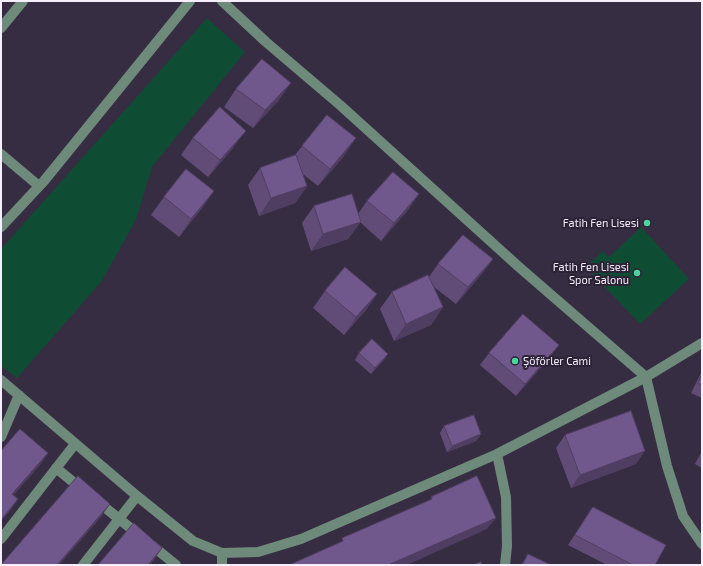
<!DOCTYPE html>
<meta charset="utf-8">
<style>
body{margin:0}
#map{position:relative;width:703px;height:566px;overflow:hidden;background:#372d42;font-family:"Exo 2",sans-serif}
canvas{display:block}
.frame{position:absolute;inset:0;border:2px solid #f5effd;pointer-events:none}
</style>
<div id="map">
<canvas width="703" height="566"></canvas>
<div class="frame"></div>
</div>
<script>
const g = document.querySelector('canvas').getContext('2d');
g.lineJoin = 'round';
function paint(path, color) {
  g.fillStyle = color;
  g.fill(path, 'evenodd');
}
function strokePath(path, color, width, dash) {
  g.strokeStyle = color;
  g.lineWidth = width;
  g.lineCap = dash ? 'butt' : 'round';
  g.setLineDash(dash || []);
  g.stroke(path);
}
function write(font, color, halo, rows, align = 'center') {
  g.font = font + ' "Exo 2",sans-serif';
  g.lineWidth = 4;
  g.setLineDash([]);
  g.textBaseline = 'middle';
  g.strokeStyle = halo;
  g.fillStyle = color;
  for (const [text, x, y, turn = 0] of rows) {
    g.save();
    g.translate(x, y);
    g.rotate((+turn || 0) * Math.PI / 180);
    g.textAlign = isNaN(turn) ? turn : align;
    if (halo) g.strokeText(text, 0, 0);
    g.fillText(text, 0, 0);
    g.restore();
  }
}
paint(new Path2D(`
 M207,18L245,52L152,167L136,220L101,282L17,378L1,366V249Z
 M641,227L689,279L640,324L586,267L603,251L609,257Z`), '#0f4c34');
strokePath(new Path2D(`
 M222,1L266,42L340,105L519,267L646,377L667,466L683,516L702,544
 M1,28L23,1
 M1,154L39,186
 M1,227L44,181L190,1
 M1,380L137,496L193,541L222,553L258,552L301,539L497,454L646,377L702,343
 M1,437L19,395
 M497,454L506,497L507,546L505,565
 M56,468L83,490
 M97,501L176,565
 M1,539L75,444
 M222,553V565
 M83,565L137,496`), '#6e8a7b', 10);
paint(new Path2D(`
 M236,89L279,100L253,128L224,107Z
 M193,138L233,148L208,177L181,155Z
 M302,146L344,156L318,186L303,174L307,186L295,203L259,216L248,185L260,168L295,155Z
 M214,191L202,208L179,237L151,215L164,197Z
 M419,194L407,211L381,241L360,222L348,239L311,251L302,223L314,206L358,214L367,201Z
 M493,259L480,276L456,304L434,287L443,307L431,325L394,341L380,309L392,292L429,277L438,264Z
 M325,291L377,294L365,311L344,335L313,308Z
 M559,345L550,357L516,396L480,365L489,353Z
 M359,353L388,354L383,361L371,374L355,360Z
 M702,371V398L691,393Z
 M444,426L481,434L476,441L447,452L440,433Z
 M565,435L636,464L571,488L556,448Z
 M702,451V468L695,464Z
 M593,507L655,565H607L568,545Z
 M528,554L551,565H521Z`), '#614c78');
paint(new Path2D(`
 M291,83L279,100L253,128L265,110Z
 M246,131L233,148L208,177L220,160Z
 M356,138L344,156L318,186L330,169Z
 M307,186L295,203L259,216L271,198Z
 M214,191L202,208L179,237L191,219Z
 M419,194L407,211L381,241L394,223Z
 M361,222L348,239L311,251L323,234Z
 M493,259L480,276L456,304L468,287Z
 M377,294L365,311L344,335L356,317Z
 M443,307L431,325L394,341L406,324Z
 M559,345L550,357L516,396L525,384Z
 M388,354L383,361L371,374L375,368Z
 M481,434L476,441L447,452L452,446Z
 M645,451L636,464L571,488L580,475Z
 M48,453L40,465L4,506L12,494Z
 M18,499L10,511L1,521V520Z
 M110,504L101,517L59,565H57Z
 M496,518L487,529L407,565H388Z
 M162,548L154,560L150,565H148Z`), '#4f3e62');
const building = new Path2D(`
 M262,59L291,83L265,110L236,89Z
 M220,107L246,131L220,160L193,138Z
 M327,115L356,138L330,169L302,146Z
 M296,155L307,186L271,198L260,168Z
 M186,169L214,191L191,219L164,197Z
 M393,172L419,194L394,223L367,201Z
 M352,194L361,222L323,234L314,206Z
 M463,235L493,259L468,287L438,264Z
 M345,267L377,294L356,317L325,291Z
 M428,275L443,307L406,324L392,292Z
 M523,314L559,345L525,384L489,353Z
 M372,339L388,354L375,368L359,353Z
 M702,375V385L698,383Z
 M631,411L645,451L580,475L565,435Z
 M474,415L481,434L452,446L444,426Z
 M20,429L48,453L12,494L18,499L1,520V451Z
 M78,476L110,504L57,565H1Z
 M477,476L496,518L388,565H289L343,541L342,538L432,499L431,497Z
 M593,507L666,545L655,565H633L575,535Z
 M134,523L162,548L148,565H98Z
 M528,554L551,565H523Z
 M481,562L482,565H473Z`);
paint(building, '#71588c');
strokePath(building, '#4f3e62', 1);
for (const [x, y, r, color] of [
 [647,223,4,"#4bd49b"],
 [637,273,4,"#4bd49b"],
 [515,361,4,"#4bd49b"]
]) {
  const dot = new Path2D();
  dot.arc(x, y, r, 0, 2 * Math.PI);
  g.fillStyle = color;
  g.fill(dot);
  strokePath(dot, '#2d2337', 1.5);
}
write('11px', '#f5effd', '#2d2337', [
 ["Fatih Fen Lisesi",639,223],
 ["Fatih Fen Lisesi",629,267],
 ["Spor Salonu",629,280],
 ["Şöförler Cami",523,361,"left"]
], 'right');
</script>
